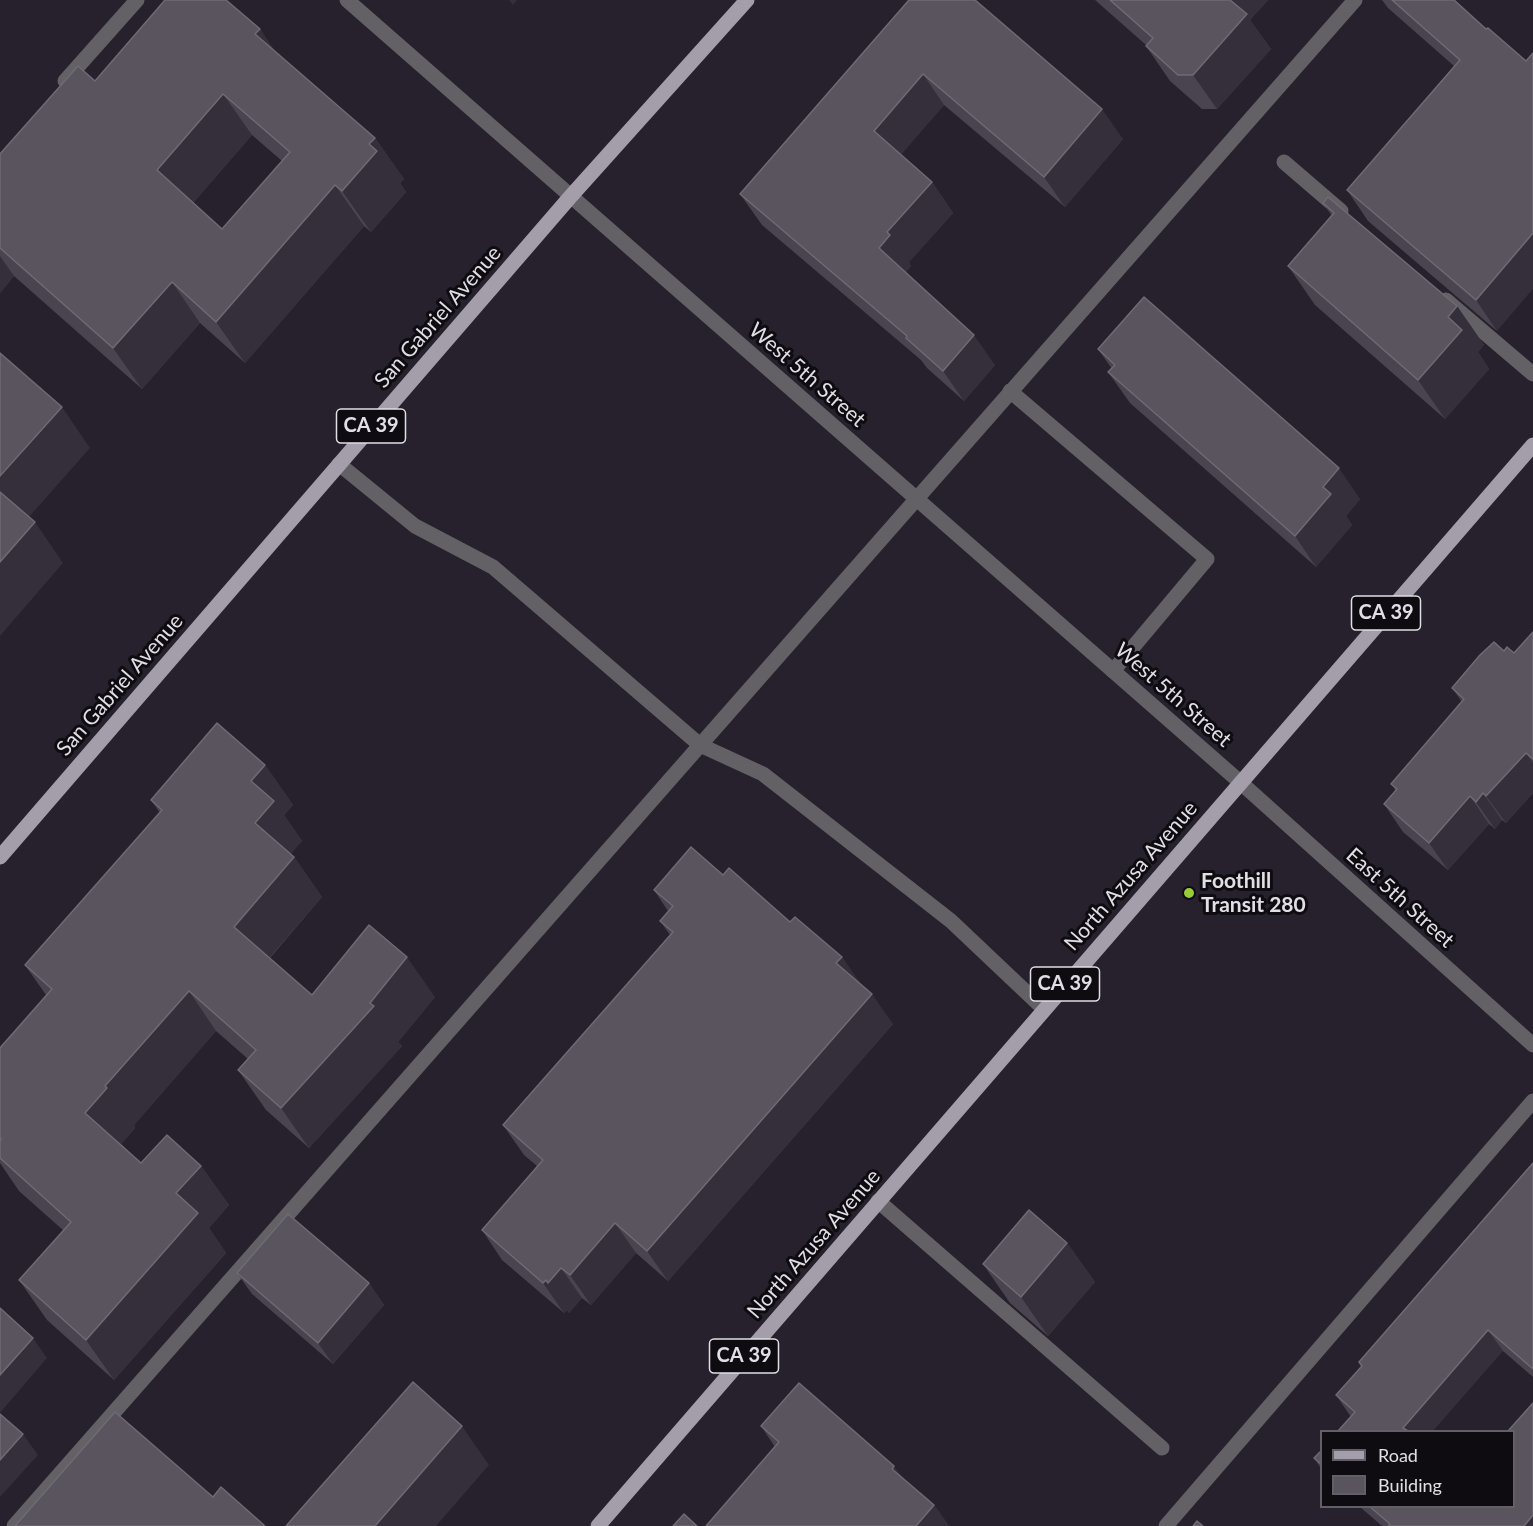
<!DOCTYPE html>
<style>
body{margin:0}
#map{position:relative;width:1533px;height:1526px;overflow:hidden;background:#26212c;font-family:Lato,sans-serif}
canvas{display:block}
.legend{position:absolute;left:1320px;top:1430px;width:195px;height:78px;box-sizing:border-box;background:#0e0c11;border:2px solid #626066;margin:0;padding:8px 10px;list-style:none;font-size:18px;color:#e1dee5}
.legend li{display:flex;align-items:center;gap:12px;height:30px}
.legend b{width:30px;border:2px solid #626066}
</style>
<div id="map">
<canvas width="1533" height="1526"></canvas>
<ul class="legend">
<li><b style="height:8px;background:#a39eaa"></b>Road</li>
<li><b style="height:16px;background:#5a545f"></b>Building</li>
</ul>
</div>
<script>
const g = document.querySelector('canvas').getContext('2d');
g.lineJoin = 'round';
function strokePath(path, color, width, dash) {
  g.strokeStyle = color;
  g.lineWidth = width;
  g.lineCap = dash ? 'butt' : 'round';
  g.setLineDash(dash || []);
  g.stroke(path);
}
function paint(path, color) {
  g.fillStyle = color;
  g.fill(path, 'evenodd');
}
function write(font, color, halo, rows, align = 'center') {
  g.font = font + ' Lato,sans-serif';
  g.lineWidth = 6;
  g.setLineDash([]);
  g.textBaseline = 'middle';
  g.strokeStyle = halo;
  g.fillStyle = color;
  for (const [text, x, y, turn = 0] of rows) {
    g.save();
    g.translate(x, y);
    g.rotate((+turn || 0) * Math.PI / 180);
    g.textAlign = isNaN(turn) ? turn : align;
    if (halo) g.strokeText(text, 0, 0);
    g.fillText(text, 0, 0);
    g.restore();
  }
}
strokePath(new Path2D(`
 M65,81L137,0
 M1284,162L1341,211
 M1446,300L1533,374
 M1010,391L1207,559L1113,671
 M339,464L415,526L493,567L700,745L763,774L951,921L1044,1009
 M878,1201L1162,1448
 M14,1526L1355,0
 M1166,1526L1533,1101`), '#636166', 15);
strokePath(new Path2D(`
 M347,0L1240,782L1533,1045`), '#636166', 15);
strokePath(new Path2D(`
 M0,857L571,196L747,0
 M598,1526L1533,445`), '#a39eaa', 15);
paint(new Path2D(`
 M909,0L1123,139L1065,207L944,105L900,155L932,182L953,213L909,262L911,266L906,272L995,365L964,401L927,368L921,360L762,225L740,194Z
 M1095,0H1268L1250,20L1271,49L1217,109H1202L1170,81L1146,46V45Z
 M1382,0H1454L1497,331L1368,221L1347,190L1454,66L1388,8Z
 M260,29L275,52L375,138L404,179L400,183L406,192L371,232L364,226L245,363L200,323L142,389L14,276L0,293V154L95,81ZM252,135L282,161L222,229L193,203Z
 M1323,203L1457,306L1484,345L1478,352L1489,369L1445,419L1315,305L1288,266L1332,216Z
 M1098,349L1360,499L1346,516L1352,525L1316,567L1130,403L1108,372L1112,369Z
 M1533,632V793L1506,823L1502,820L1495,829L1489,824L1448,870L1403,832L1384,804L1396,791L1391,784L1462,702L1452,688L1504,651L1514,653Z
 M265,765L293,805L284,815L302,841L290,854L294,857L322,897L270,958L312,995L435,997L398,1042L402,1046L309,1148L266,1110L238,1070L248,1059L216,1031L134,1125L135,1128L121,1144L141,1163L201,1166L229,1205L209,1228L226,1253L114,1380L47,1320L19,1280L64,1231L19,1191L0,1163V1048L46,995L25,965L160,813L151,800Z
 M723,875L842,957L861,985L893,1024L668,1281L636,1253L591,1305L582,1298L569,1313L567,1310L564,1313L502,1260L482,1230L537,1166L524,1155L503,1125L670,935L660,921L668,911L654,890Z
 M1533,1163V1377L1503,1351L1351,1417L1336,1395L1362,1367L1359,1362Z
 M1067,1243L1095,1282L1048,1336L1010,1303L983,1264Z
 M237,1273L369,1283L384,1305L333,1364L252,1294Z
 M761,1426L902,1478L934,1505L949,1526H706L775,1447Z
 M1322,1450V1470L1314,1458Z
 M1359,1506H1514L1533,1526H1382Z`), '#49444f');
paint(new Path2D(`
 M509,0H517L513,5Z
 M1227,0H1268L1250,20L1271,49L1217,109L1193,75Z
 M260,29L288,70L255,34Z
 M923,74L944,105L895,162L874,131Z
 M223,94L252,135L186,211L157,170Z
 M1102,109L1123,139L1065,207L1044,177Z
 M375,138L404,179L400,183L406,192L371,232L342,191L369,144Z
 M932,182L953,213L909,262L911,266L900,278L879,248L887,232Z
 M335,185L364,226L245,363L216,322Z
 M1533,233V289L1497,331L1476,300Z
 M0,256L14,276L0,293Z
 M172,282L200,323L142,389L113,348Z
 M1457,306L1484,345L1478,352L1489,369L1445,419L1418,380L1448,317Z
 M974,335L995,365L964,401L943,371Z
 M62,407L90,448L21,526L0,496V476Z
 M1339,468L1360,499L1346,516L1352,525L1316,567L1295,536L1323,487Z
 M35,522L63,563L0,636V562Z
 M1526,753L1533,763V793L1506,823L1486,796Z
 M265,765L293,805L284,815L302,841L283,863L255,823L251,781Z
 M1483,793L1502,820L1495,829L1476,802Z
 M1470,796L1489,824L1448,870L1429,843Z
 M294,857L322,897L262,966L234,927Z
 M407,957L435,997L398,1042L402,1046L309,1148L281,1108Z
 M842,957L863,987L836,963Z
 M189,991L216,1031L134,1125L135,1128L113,1153L85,1113L105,1086Z
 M872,994L893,1024L668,1281L647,1251Z
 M201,1166L229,1205L209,1228L226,1253L114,1380L86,1340L176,1193Z
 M615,1223L636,1253L591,1305L570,1275Z
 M1067,1243L1095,1282L1048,1336L1021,1297Z
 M561,1268L582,1298L569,1313L548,1283Z
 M546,1280L567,1310L564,1313L543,1283Z
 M369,1283L384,1305L333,1364L318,1343Z
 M1488,1330L1503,1351L1433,1431H1406L1403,1428Z
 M33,1338L47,1358L0,1413V1375Z
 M462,1426L489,1465L436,1526H375Z
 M23,1434L38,1455L0,1497V1460Z
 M894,1466L917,1498L892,1469Z
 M934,1505L949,1526H916Z
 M1533,1515V1526H1524Z`), '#342f3a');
const building = new Path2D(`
 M165,0H226L260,29L255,34L375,138L369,144L377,151L342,191L335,185L216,322L172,282L113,348L0,248V154L78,66L95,81ZM223,94L290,152L222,229L157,170Z
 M909,0H975L1102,109L1044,177L923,74L874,131L932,182L887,232L890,235L879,248L974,335L943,371L906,338L907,336L740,194Z
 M1110,0H1230L1247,14L1193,75H1178L1146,46L1153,38Z
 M1392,0H1454L1486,29L1488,28L1526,61L1533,53V233L1476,300L1347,190L1460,60Z
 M1328,197L1457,306L1448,317L1462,330L1418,380L1288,266L1334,213L1323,203Z
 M1144,297L1339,468L1323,487L1331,494L1295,536L1108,372L1115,365L1098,349Z
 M0,353L62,407L0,476Z
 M0,492L35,522L0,562Z
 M1533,632V759L1526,753L1486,796L1483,793L1476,802L1470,796L1429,843L1384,804L1397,789L1391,784L1464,699L1452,688L1480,655L1494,642L1504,651L1507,647L1514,653Z
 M217,723L265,765L251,781L274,801L255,823L294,857L234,927L312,995L369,925L407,957L370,1003L374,1006L281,1108L238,1070L256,1050L189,991L105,1086L107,1088L85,1113L141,1163L167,1135L201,1166L176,1193L198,1213L86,1340L19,1280L71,1222L0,1158V1141L1,1139L0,1138V1048L52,989L25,965L162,810L151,800Z
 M691,847L723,875L729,868L790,922L795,917L842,957L836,963L872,994L647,1251L615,1223L570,1275L561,1268L548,1283L546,1280L543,1283L482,1230L543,1160L503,1125L673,932L660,921L673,906L654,890Z
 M1533,1163V1369L1488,1330L1403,1428L1408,1431H1338L1355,1412L1336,1395L1362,1366L1359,1362Z
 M1029,1210L1067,1243L1021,1297L983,1264Z
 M288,1214L369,1283L318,1343L237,1273Z
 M0,1308L33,1338L0,1375Z
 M413,1382L462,1426L375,1526H286Z
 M799,1383L894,1466L892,1469L934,1505L916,1526H706L779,1442L761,1426Z
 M1533,1403V1515L1524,1526H1388L1390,1524L1369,1506H1514V1431H1508Z
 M115,1412L213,1497L221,1487L265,1526H15Z
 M0,1414L23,1434L0,1460Z
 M1322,1450V1465L1314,1458Z
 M684,1514L697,1526H673Z
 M1197,1521L1203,1526H1193Z`);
paint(building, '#5a545f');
strokePath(building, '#6f6a74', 1.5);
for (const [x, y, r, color] of [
 [1189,893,6,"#97cb38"]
]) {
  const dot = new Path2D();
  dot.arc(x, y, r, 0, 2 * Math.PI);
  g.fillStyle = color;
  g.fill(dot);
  strokePath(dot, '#0e0c11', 2);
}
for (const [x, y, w] of [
 [371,426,69],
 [1386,613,69],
 [1065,984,69],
 [744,1356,69]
]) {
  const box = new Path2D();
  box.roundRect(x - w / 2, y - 17, w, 34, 4.5);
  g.fillStyle = '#0e0c11';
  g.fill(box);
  strokePath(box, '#e1dee5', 1.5);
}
write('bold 20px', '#e1dee5', null, [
 ["CA 39",371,426],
 ["CA 39",1386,613],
 ["CA 39",1065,984],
 ["CA 39",744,1356]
]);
write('21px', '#e1dee5', '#0e0c11', [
 ["San Gabriel Avenue",438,317,-49],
 ["West 5th Street",807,375,41],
 ["San Gabriel Avenue",120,685,-49],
 ["West 5th Street",1173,695,41],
 ["North Azusa Avenue",1131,876,-49],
 ["East 5th Street",1400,898,42],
 ["North Azusa Avenue",814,1244,-49]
]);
write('bold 21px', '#e1dee5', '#0e0c11', [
 ["Foothill",1201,881],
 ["Transit 280",1201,905]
], 'left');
</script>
